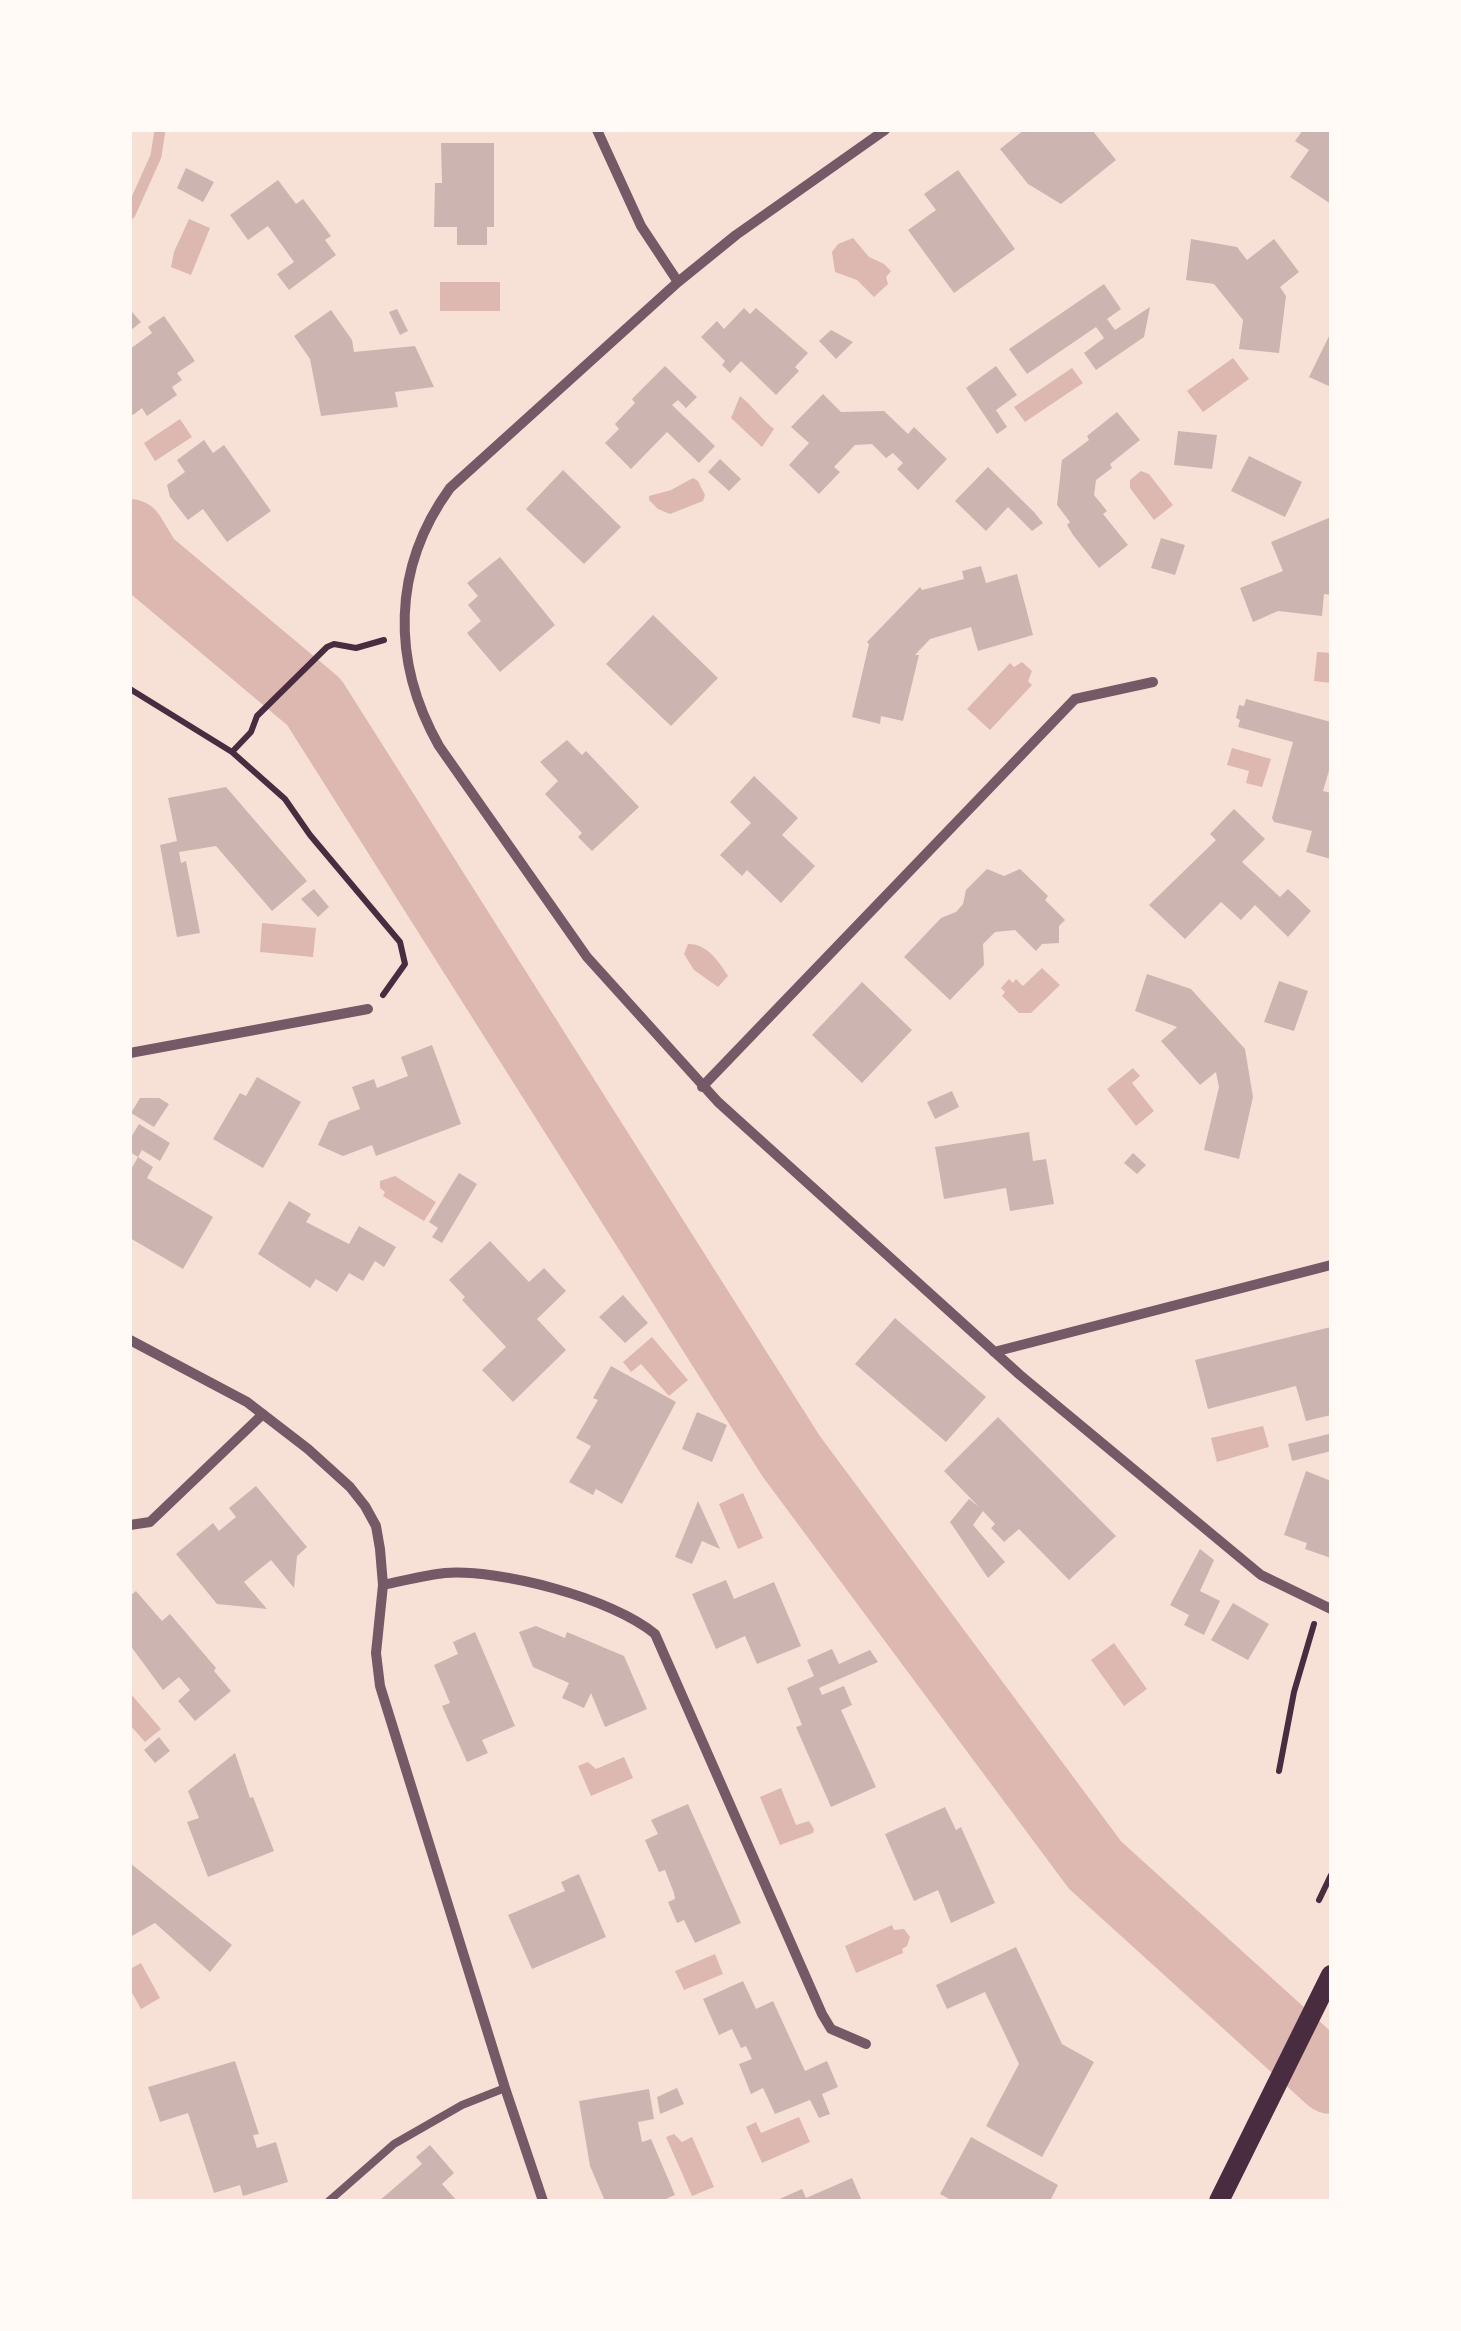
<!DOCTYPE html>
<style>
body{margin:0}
#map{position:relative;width:1461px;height:2331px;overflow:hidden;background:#f7e1d7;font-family:"Work Sans",sans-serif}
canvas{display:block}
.frame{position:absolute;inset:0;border:132px solid #fffaf5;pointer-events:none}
</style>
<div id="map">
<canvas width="1461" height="2331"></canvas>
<div class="frame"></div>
</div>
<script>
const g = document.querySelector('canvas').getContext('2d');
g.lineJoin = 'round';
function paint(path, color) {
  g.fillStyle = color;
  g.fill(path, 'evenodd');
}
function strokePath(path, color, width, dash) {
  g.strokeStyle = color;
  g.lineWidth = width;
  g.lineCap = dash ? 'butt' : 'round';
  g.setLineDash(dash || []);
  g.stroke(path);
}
paint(new Path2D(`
 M189,219L210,228L191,275L171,267L174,252Z
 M853,238L869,257L884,264L891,271L886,277L888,284L874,297L857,280L835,272L832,252L838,244Z
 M440,282H500V311H440Z
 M1233,358L1249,379L1203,412L1187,391Z
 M1072,368L1083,383L1025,422L1014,407Z
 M740,396C753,406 761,419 774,429L762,447L731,418Z
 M180,419L192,437L155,461L144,443Z
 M1141,471L1149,474L1173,505L1154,520L1130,488V480Z
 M693,478L698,481L705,495L703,501L670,514L658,509L649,500V496L671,490Z
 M1317,652L1331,653V683L1314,681Z
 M1022,662L1032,671L1028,681L1032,685L990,730L967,709L1010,663L1014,667Z
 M1232,748L1271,759L1262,787L1246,783L1249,771L1227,765Z
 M262,923L316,928L313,957L260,952Z
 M688,944C706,943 719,961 728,976L718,987L694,970L684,954Z
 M1042,968L1060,985L1031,1013H1019L1002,996L1005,992L1001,988L1009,979L1013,983L1016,979L1023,986Z
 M1133,1068L1140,1076L1132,1083L1154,1111L1136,1126L1107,1089Z
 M395,1176L436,1202L424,1221L383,1196L385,1192L380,1188V1181Z
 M652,1337L688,1380L669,1396L641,1364L631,1372L623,1362Z
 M1263,1426L1269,1447L1217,1462L1211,1438Z
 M743,1493L763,1538L738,1549L719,1504Z
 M1114,1643L1147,1689L1124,1706L1091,1660Z
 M130,1693L161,1729L145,1742L130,1725Z
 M624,1757L633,1778L591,1796L578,1766L588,1762L596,1769Z
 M781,1788L796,1825L809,1821L814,1829L813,1833L780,1845L760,1797Z
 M892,1925L894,1930L904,1929L910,1937L907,1946L902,1949L903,1953L856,1973L845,1946Z
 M715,1954L723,1974L684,1990L675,1971Z
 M141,1963L160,1998L141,2009L130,1989V1969Z
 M799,2117L810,2142L762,2163L746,2127L756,2122L761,2133Z
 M674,2134L682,2142L692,2137L714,2187L692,2196L666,2137Z`), '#dcb8b0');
strokePath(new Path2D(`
 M130,214L156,156L160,130`), '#dcb8b0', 11);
strokePath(new Path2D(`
 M130,534L147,562L314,702L791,1456L1095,1865L1331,2079`), '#dcb8b0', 70);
paint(new Path2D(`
 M1024,130H1092L1116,160L1061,204L1028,184L1000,149Z
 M1303,130H1331V204L1290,177L1309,150L1295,141Z
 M441,143H494V227H487V245H457V227H434L435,183H442Z
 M186,168L214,182L203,202L177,188Z
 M958,170L1015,249L954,293L908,230L936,210L924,194Z
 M278,180L296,204L303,199L331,236L325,240L336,255L289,290L277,274L294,262L268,226L248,240L230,215Z
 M1191,239L1237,247L1247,260L1274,239L1299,272L1280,287L1286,296L1279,353L1239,349L1243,320L1214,284L1186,280Z
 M1104,284L1121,309L1107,319L1115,330L1150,307L1144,337L1096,370L1084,353L1104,338L1096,327L1027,374L1009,349Z
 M744,308L750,314L756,308L808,353L795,367L799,371L776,395L741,361L730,373L722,365L725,361L701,337L717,321L724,329Z
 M397,309L408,331L400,335L389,312Z
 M331,310L352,340L354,352L415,346L434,387L395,392L398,407L321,416L310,359L294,336Z
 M132,312L141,322L130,331V314Z
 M164,316L195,361L177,373L182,380L172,387L177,395L147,416L142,408L133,415L130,411V349L152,333L148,327Z
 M831,330L853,342L836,359L819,341Z
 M1331,332V387L1309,377Z
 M665,366L697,397L686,408L678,400L672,405L715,446L699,463L667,432L631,469L605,443L619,429L615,424L635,403L632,399Z
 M996,366L1017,395L996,410L1007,427L997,434L966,388Z
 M823,394L841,412L884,411L908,434L914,427L947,459L918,490L897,469L903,463L893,453L886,458L872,444L855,445L834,467L840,472L819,494L789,465L809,443L791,427Z
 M1117,412L1140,440L1110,464L1112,468L1096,480L1094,495L1107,511L1103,514L1128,545L1099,568L1073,535L1067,525L1070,522L1057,505L1062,460L1089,440L1087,436Z
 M1178,431L1217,435L1212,469L1174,465Z
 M204,440L213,453L224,445L271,511L227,542L203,509L188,520L170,497L167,485L185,472L177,460Z
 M1249,456L1302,482L1285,517L1231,491Z
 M720,459L741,479L729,491L708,472Z
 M988,467L1034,512L1043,523L1032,531L1008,507L986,531L955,501Z
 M563,470L621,527L584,564L526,509Z
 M1331,517V595L1324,594L1322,616L1278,611L1253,622L1240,588L1283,571L1271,542Z
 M1161,538L1185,545L1175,575L1151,568Z
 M500,557L555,625L500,672L467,633L481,621L468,605L478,596L467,583Z
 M981,566L986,583L1017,574L1033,635L978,651L971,627L930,639L915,655H919L903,721L881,716L880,724L852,717L869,644L867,642L920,587L922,590L964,579L962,571Z
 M653,615L718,678L671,726L606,664Z
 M1246,699L1331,722V764L1323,791L1331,793V859L1306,852L1312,831L1274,822L1272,818L1293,742L1238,727L1240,720L1236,718L1239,705L1244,706Z
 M567,740L582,755L586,751L639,807L592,851L578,837L582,833L545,794L558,781L540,762Z
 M754,776L798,818L782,835L815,866L781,903L747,870L742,876L720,855L751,823L730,802Z
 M226,787L307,881L272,911L216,846L179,852L181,863L186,861L200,933L177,937L160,845L177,841L168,798Z
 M1234,809L1265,839L1242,862L1280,897L1288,889L1311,911L1288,937L1255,905L1241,920L1221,902L1185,939L1149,905L1216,840L1210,834Z
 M987,869L1004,876L1020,869L1048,896L1045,900L1065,920L1059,926V943L1042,944L1036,951L1015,930L995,932L983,944L984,965L950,1000L904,957L941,918L956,912L963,904L966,890Z
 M314,889L329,907L318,917L301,899Z
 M1147,974L1191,989L1245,1049L1253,1097L1239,1159L1204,1150L1219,1087L1216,1072L1200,1085L1161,1041L1177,1027L1135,1011Z
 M1279,981L1308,991L1294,1031L1264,1022Z
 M862,982L912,1030L862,1083L812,1035Z
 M432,1045L461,1124L376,1156L372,1145L343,1156L318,1145L329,1121L360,1109L352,1087L374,1079L377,1088L408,1076L401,1057Z
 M257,1077L301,1102L263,1168L213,1139L240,1093L246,1096Z
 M952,1091L959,1107L935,1119L927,1102Z
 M140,1098H159L169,1104L154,1127L131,1113Z
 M139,1124L170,1143L160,1161L142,1150L138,1157L130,1152V1139Z
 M1029,1132L1033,1161L1046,1159L1054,1204L1010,1211L1006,1188L944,1199L935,1147Z
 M1133,1153L1146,1165L1137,1174L1124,1163Z
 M138,1157L153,1167L147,1178L213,1217L183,1269L130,1238V1171Z
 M459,1173L477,1184L442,1243L432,1237L438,1228L429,1222Z
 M289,1201L311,1214L306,1222L349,1244L359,1226L396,1247L384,1267L375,1261L363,1281L349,1273L337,1292L316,1279L310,1288L258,1254Z
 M490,1241L529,1282L544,1268L566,1291L537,1319L566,1350L513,1402L482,1370L506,1347L462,1300L465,1297L449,1280Z
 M623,1295L648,1323L625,1343L599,1317Z
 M895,1318L986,1397L946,1442L855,1364Z
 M1331,1327V1415L1306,1421L1296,1386L1208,1409L1195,1360Z
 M611,1366L676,1402L622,1504L596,1489L593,1495L569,1482L591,1446L576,1438L598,1400L593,1398Z
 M697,1412L727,1425L712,1462L682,1449Z
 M998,1417L1116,1536L1069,1580L1019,1529L1004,1542L991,1528L995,1524L983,1511L973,1525L1005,1562L988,1578L950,1522L969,1499L979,1507L944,1471Z
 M1329,1434L1331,1451L1292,1461L1288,1444Z
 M1306,1471L1331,1481V1558L1305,1549L1307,1543L1284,1535Z
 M256,1486L307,1547L297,1556L294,1588L271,1560L244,1582L267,1609L217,1604L176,1554L213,1523L219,1531L236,1517L229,1508Z
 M698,1501L720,1549L702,1541L692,1564L675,1557Z
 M1200,1549L1214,1560L1200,1591L1220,1601L1204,1635L1184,1625L1189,1615L1170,1605Z
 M726,1580L734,1599L774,1582L801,1646L757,1664L745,1636L716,1649L692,1594Z
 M136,1591L162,1621L170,1614L216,1668L214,1671L231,1691L195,1721L178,1701L190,1690L179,1677L163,1690L130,1645V1596Z
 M1233,1603L1269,1624L1248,1660L1211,1640Z
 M536,1626L565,1638L567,1632L624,1656L647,1709L605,1727L591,1693L584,1708L562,1698L569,1683L533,1667L519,1632Z
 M475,1632L515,1726L482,1740L488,1753L467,1762L442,1706L450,1703L434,1665L458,1654L453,1642Z
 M832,1649L839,1664L870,1650L878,1662L819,1688L822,1695L844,1686L852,1705L841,1710L876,1787L831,1807L796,1727L802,1725L787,1688L814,1676L807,1660Z
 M159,1737L170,1751L155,1763L144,1750Z
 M235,1753L250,1798L253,1797L274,1851L208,1877L187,1822L199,1818L188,1791Z
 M688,1804L741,1923L695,1943L684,1920L677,1923L668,1902L675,1899L674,1893L665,1870L659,1872L645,1840L658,1834L651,1820Z
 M945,1807L956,1830L961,1827L995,1903L951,1923L938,1890L914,1901L885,1834Z
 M130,1863L232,1945L210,1972L155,1923L130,1937Z
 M579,1874L606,1937L532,1969L508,1915L565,1891L561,1882Z
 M1016,1947L1062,2044L1094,2062L1042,2157L986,2126L1019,2064L985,1992L947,2009L936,1985Z
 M743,1981L756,2009L773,2001L805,2071L827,2061L838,2087L822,2094L830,2114L819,2118L810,2100L775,2114L763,2088L751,2094L739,2064L752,2059L746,2046L741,2048L732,2029L719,2035L703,1999Z
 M235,2061L259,2134L253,2135L257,2148L276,2142L288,2182L243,2196L240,2185L214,2193L188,2113L160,2122L148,2087Z
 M677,2088L684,2104L660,2114L657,2097Z
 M649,2089L654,2119L638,2122L642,2142L651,2139L675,2195L661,2201H605L590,2166L579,2101Z
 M971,2137L1058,2185L1050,2201H953L940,2194Z
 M430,2145L454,2173L442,2184L457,2201H379L422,2164L416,2157Z
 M852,2178L862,2201H775L802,2189L806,2198Z`), '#ccb4b1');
strokePath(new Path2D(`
 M130,689L232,752
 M383,995L405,964L400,942L310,835L285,799L232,752L251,732L257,716L327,647L334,644L356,648L384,640
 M1279,1771L1294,1692L1314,1624
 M1319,1900L1331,1875`), '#4a2c40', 6);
strokePath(new Path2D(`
 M329,2201L394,2144L462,2105L505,2088`), '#755966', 8);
strokePath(new Path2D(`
 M597,130L641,226L678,282
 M885,130L736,235L678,282L450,488C392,568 391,661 439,746L587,957L718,1102L1020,1375L1261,1575L1331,1609
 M130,1053L368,1009
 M702,1087L1075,699L1153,682
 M130,1340L247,1402L308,1449L350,1487L365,1506L376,1526L380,1549L383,1585L376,1653L380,1686L505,2088L543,2201
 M994,1352L1331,1265
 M130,1525L150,1522L263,1414
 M383,1585C403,1581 425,1575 445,1573C500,1569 612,1598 655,1634L822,2014L831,2029L866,2044`), '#755966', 10);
strokePath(new Path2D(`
 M1219,2201L1331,1975`), '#4a2c40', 20);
</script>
